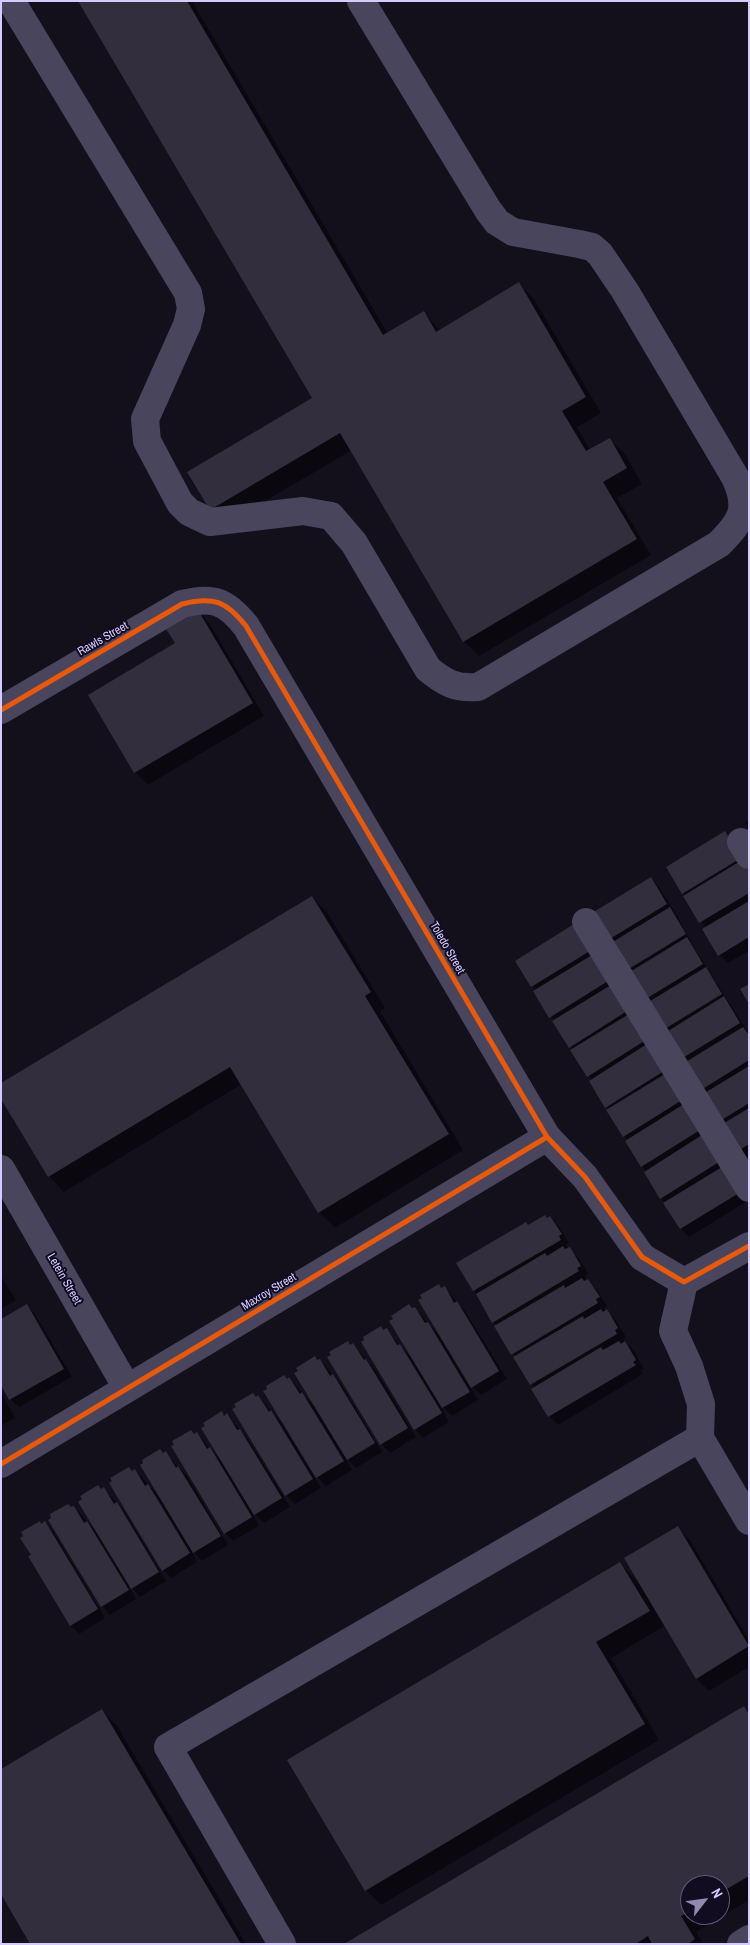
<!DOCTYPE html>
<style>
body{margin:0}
#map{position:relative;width:750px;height:1945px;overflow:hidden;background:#13101c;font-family:"Archivo Narrow",sans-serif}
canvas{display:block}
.frame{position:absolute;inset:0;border:2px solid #d5cbff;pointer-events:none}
.north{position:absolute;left:680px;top:1875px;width:50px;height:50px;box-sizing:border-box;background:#110c20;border:1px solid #5f5879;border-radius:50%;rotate:60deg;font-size:14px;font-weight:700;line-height:20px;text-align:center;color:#d5cbff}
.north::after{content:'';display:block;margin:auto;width:18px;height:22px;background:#918ab0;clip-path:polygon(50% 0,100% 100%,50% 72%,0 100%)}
</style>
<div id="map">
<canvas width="750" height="1945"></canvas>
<div class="frame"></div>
<div class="north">N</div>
</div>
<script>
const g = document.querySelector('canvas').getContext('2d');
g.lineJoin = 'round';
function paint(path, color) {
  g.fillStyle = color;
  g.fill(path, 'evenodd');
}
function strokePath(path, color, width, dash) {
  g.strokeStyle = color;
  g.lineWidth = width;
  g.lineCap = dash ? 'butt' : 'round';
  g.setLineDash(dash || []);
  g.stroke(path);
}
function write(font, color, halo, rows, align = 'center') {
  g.font = font + ' "Archivo Narrow",sans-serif';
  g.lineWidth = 4;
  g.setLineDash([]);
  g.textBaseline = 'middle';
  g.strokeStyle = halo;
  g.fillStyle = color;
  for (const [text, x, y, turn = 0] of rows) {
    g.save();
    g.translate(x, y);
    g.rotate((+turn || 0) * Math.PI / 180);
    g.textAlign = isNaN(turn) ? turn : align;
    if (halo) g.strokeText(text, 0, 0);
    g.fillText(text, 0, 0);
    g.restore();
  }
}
paint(new Path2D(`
 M80,1H192L388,334L424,313L440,330L519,284L534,299L601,413L577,427L590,450L609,439L625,454L642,484L617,498L651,555L479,656L464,641L352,450L226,524L211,509L313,399Z
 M198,611L210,624L264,716L148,785L135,772L89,695L177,643Z
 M749,820V828L745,822Z
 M725,833L733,841L749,869V951L728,963L719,955L706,928L683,893Z
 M651,879L659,887L678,917L692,944L749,1034V1161L609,939Z
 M312,897L327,912L385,1008L380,1011L463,1150L335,1228L319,1212L242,1084L64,1192L49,1176L1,1097Z
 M573,926L746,1202L689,1237L681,1229L661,1198L592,1080L517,962Z
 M550,1217L559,1226L569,1243L566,1245L568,1249L578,1257L588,1274L585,1276L587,1281L596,1289L607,1306L604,1308L606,1311L615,1319L626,1337L623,1339L634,1351L644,1369L641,1370L643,1374L558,1425L549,1416L533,1389L535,1388L458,1264L528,1226Z
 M1,1276L16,1300L1,1309Z
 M439,1285L442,1289L444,1287L465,1311L507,1379L481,1395L469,1384L478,1400L452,1416L440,1404L449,1422L423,1438L415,1429L381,1328L384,1331L386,1330L411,1357L413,1309L415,1308L439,1335Z
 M27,1305L35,1314L72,1377L19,1407L10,1399Z
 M353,1345L375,1369L416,1437L390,1453L381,1444L329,1358Z
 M320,1360L341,1384L382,1452L356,1468L345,1457L352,1470L326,1486L317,1477L265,1391L289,1378L313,1405L318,1361Z
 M1,1392L15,1418L1,1426Z
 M258,1396L283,1424L321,1488L295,1504L286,1495L234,1409Z
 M222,1413L225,1416L227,1415L248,1439L290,1507L264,1523L252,1511L259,1526L233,1541L225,1533L195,1435L197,1434L221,1460Z
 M165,1453L187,1476L228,1545L202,1561L191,1549L197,1562L171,1578L163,1570L133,1472L135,1470L159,1496L163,1454Z
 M104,1489L125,1512L166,1581L140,1597L129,1585L136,1599L110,1615L102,1606L71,1509L74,1507L98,1533L102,1490Z
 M39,1522L42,1525L45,1523L53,1531L105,1618L79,1634L71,1625L32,1555Z
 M678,1528L690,1540L749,1640V1667L709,1691L697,1679L666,1625L611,1658L659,1740L381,1905L366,1890L620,1564L639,1583Z
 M744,1708L749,1712V1900L696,1932L703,1944H346ZM690,1885H720V1915H690Z
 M102,1710L117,1726L246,1944H32Z`), '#0007');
paint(new Path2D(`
 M78,1H187L383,335L424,311L436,332L519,282L586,397L562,411L586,451L610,438L627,468L603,482L637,539L463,642L340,433L210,510L187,472L312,398Z
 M198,610L253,703L134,773L88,695L175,643L166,629Z
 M725,831L741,858L682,894L666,867Z
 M742,860L749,871V893L699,923L683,896Z
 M651,877L667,904L608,940L592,913Z
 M312,896L371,992L365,996L449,1134L318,1213L230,1067L48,1177L1,1099V1083Z
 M749,901V937L718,956L702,929Z
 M670,907L686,934L627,970L611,943Z
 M574,924L590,951L531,987L515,961Z
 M687,937L703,964L644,1000L628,973Z
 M592,955L608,981L549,1018L533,991Z
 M706,967L722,994L663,1030L647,1003Z
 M749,984V1004L740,989Z
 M611,985L627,1011L569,1048L552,1021Z
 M724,996L740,1023L681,1059L665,1033Z
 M629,1014L646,1040L587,1077L570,1050Z
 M743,1027L749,1035V1060L701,1090L684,1063Z
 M647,1044L664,1071L605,1108L589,1081Z
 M749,1066V1103L720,1121L703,1094Z
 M665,1074L682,1100L623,1137L606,1110Z
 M684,1104L700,1130L641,1167L625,1141Z
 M749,1108V1144L738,1151L721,1125Z
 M702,1135L719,1162L660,1199L644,1172Z
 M722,1167L739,1193L680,1229L663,1203Z
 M545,1215L547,1218L550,1216L562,1234L559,1236L561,1240L473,1291L456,1263L526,1222L528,1225Z
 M563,1246L565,1249L570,1247L581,1266L577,1268L579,1271L492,1323L476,1294L545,1253L547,1256Z
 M582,1278L584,1281L588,1279L600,1297L596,1299L598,1303L511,1355L494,1326L564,1285L565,1288Z
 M439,1284L441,1288L445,1286L454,1303L457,1301L499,1371L471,1388L418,1300L422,1298L420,1295Z
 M27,1304L64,1369L9,1400L1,1385V1319Z
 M409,1304L412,1308L415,1307L425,1323L428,1322L470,1392L442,1408L389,1321L393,1319L391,1316Z
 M601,1309L603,1312L607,1309L618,1328L615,1330L617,1334L530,1385L513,1357L583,1316L584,1319Z
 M381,1326L383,1330L387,1328L397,1345L400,1344L442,1413L414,1430L361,1342L364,1340L363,1337Z
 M348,1341L350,1345L353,1343L364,1360L366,1359L408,1428L380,1445L327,1357L331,1355L329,1352Z
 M619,1341L621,1344L625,1341L636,1360L633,1362L636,1365L548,1417L531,1389L601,1347L603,1350Z
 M315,1356L317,1360L320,1359L330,1376L333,1374L375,1443L347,1460L294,1373L298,1371L296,1368Z
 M284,1375L287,1379L289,1377L300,1394L302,1392L344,1461L316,1478L263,1391L267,1389L266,1386Z
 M253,1393L256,1397L258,1395L269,1412L271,1410L313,1479L285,1496L232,1409L236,1407L234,1404Z
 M222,1411L224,1416L227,1413L237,1430L240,1429L282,1498L254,1515L201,1428L205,1426L203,1423Z
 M191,1430L194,1434L197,1432L207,1449L210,1447L252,1517L224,1534L171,1446L174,1445L172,1441Z
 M160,1449L163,1453L166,1451L176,1468L178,1466L221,1536L193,1553L140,1465L143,1463L142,1460Z
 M129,1467L132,1471L135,1469L145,1486L148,1484L190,1553L162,1571L109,1483L112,1481L110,1478Z
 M98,1485L101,1489L104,1487L114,1504L117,1502L159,1572L131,1589L78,1502L82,1499L80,1496Z
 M68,1504L71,1507L74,1506L84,1523L87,1521L129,1590L101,1607L48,1520L51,1518L50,1514Z
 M40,1521L41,1524L45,1521L98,1609L70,1626L28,1556L31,1555L20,1538L23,1536L21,1532Z
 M678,1526L749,1646L696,1679L624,1558Z
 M620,1562L650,1611L596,1642L645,1724L365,1891L287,1760Z
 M744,1706L749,1714V1876L720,1893V1885H690V1911L681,1916L695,1939L688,1944H652L648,1936L636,1944H344Z
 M102,1709L241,1944H30L1,1894V1769Z`), '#322e3e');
strokePath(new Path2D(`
 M11,1L188,293L191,309L187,325L145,419L147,441L180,503L189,512L210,522L303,511L331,516L354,543L428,669C445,683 456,689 478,687L719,544C743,520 749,508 735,477L625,291L600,254L592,247L579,244L513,232L497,222L488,210L361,1
 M1,710L182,604C213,596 226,601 246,626L547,1137L585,1177L642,1257L684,1282
 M741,842L749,855
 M586,922L749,1188
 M1,1169L127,1388
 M684,1282L673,1331L689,1366L701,1404L700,1438L749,1521
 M684,1282L749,1246
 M1,1464L547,1137
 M282,1944L168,1747L700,1438
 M741,1944L749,1939`), '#48455d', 28);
strokePath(new Path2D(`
 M1,710L182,604C213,596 226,601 246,626L547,1137L585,1177L642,1257L684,1282L749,1246
 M1,1464L547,1137`), '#e8590c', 5);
write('12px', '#d5cbff', '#110c20', [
 ["Rawls Street",103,639,-30],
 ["Toledo Street",447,948,60],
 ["Letein Street",64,1279,60],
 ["Maxroy Street",269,1292,-31]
]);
</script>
